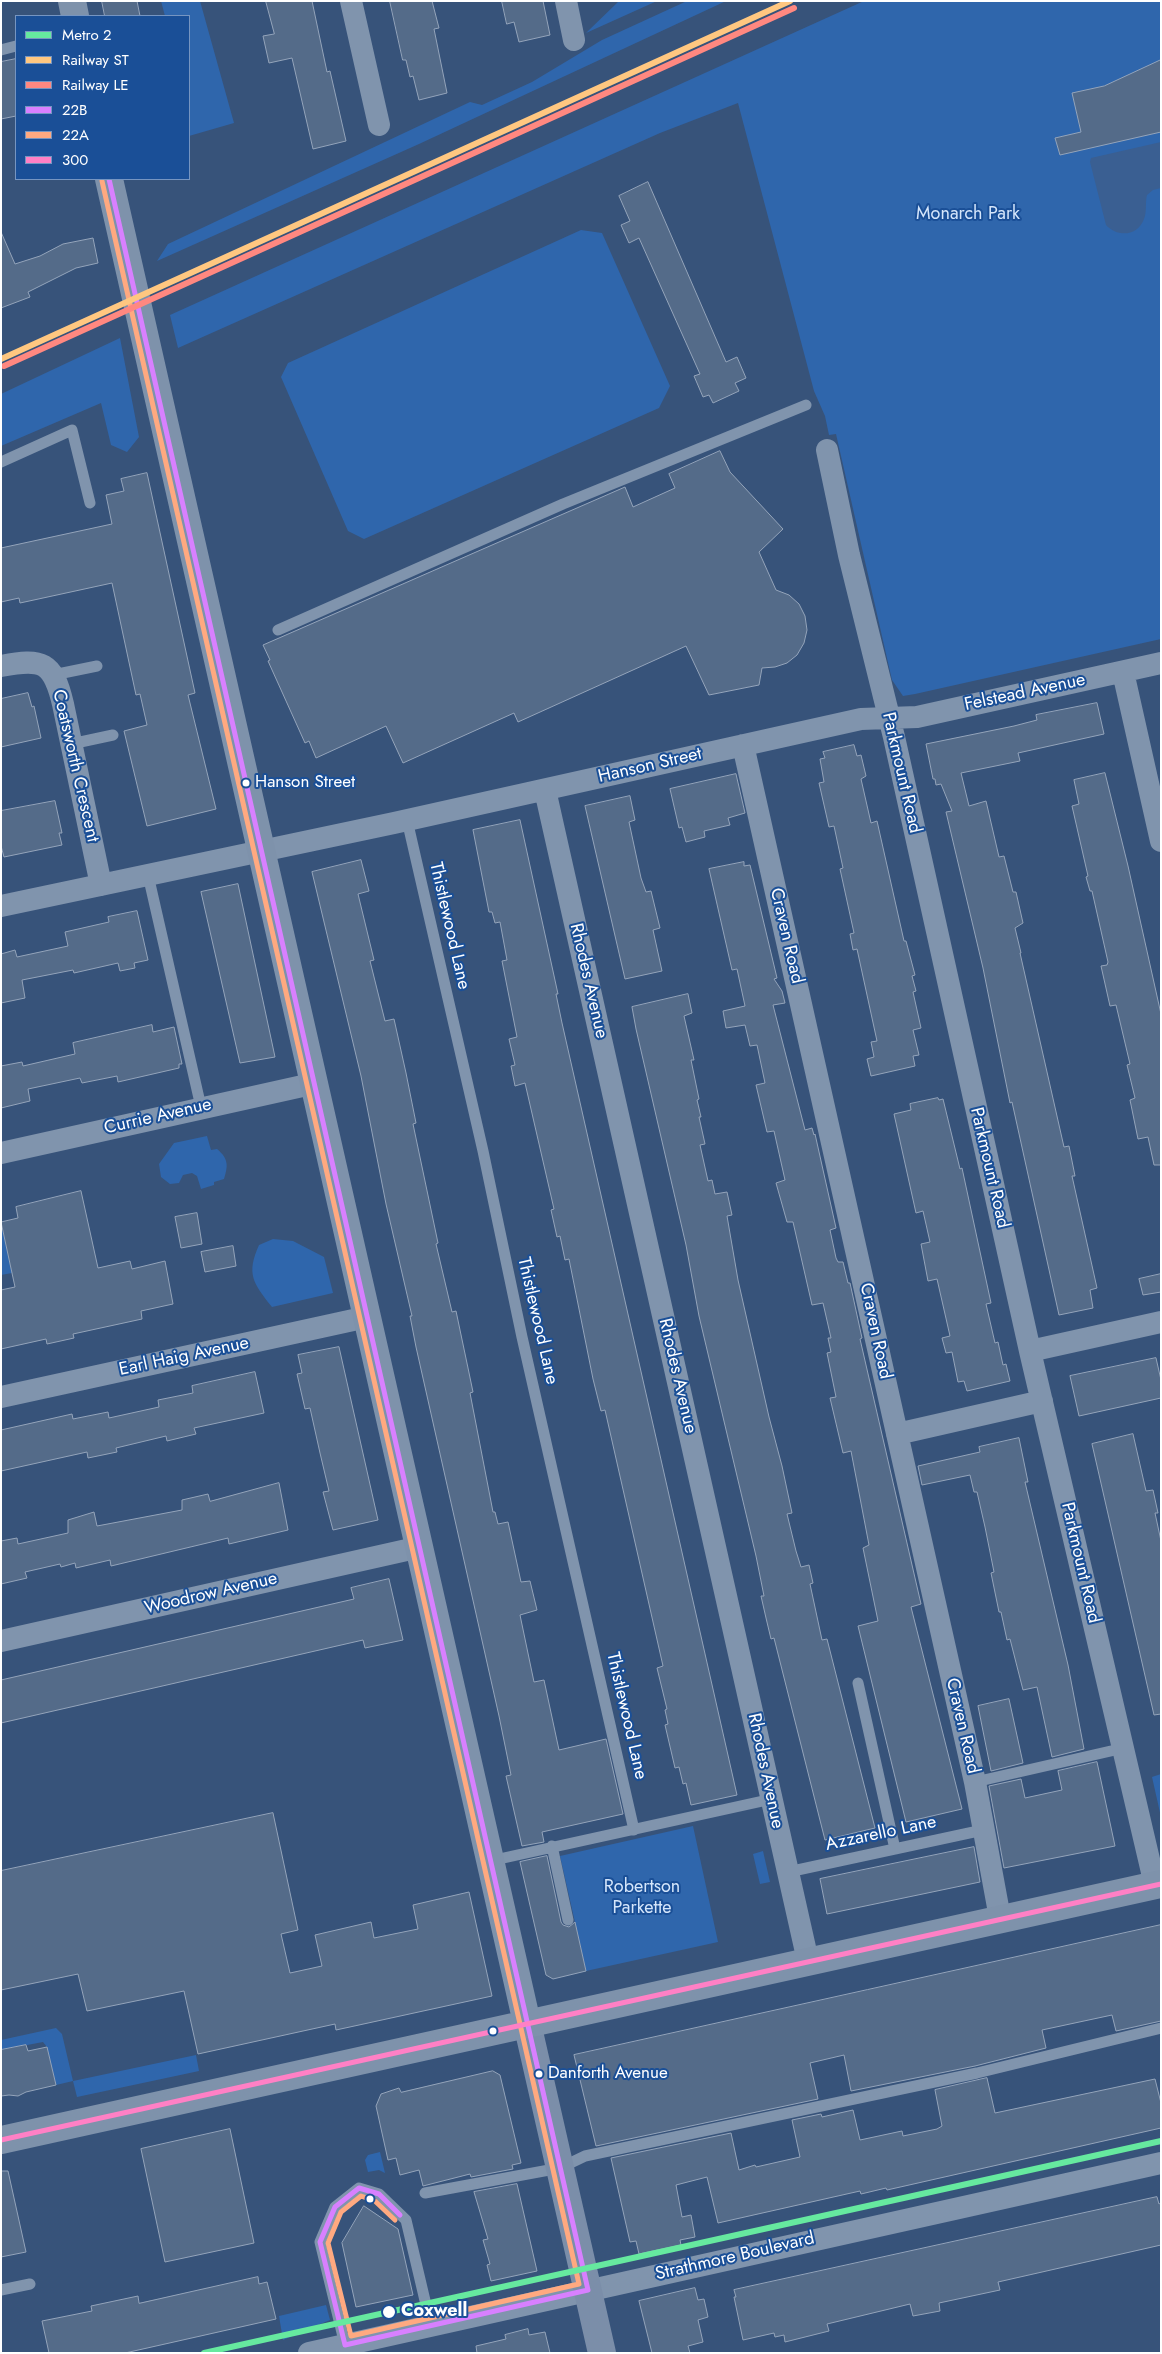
<!DOCTYPE html>
<style>
body{margin:0}
#map{position:relative;width:1162px;height:2354px;overflow:hidden;background:#37537a;font-family:Jost,sans-serif}
canvas{display:block}
.frame{position:absolute;inset:0;border:2px solid #fff;pointer-events:none}
.legend{position:absolute;left:15px;top:15px;width:175px;height:165px;box-sizing:border-box;background:#1a4f97;border:1px solid #7695c1;margin:0;padding:6px 9px;list-style:none;font-size:15px;color:#fff}
.legend li{display:flex;align-items:center;gap:10px;height:25px}
.legend b{width:25px;border:1px solid #7695c1}
</style>
<div id="map">
<canvas width="1162" height="2354"></canvas>
<div class="frame"></div>
<ul class="legend">
<li><b style="height:6px;background:#66e99f"></b>Metro 2</li>
<li><b style="height:6px;background:#ffc780"></b>Railway ST</li>
<li><b style="height:6px;background:#ff8880"></b>Railway LE</li>
<li><b style="height:6px;background:#d880ff"></b>22B</li>
<li><b style="height:6px;background:#ffa980"></b>22A</li>
<li><b style="height:6px;background:#ff80c5"></b>300</li>
</ul>
</div>
<script>
const g = document.querySelector('canvas').getContext('2d');
g.lineJoin = 'round';
function paint(path, color) {
  g.fillStyle = color;
  g.fill(path, 'evenodd');
}
function strokePath(path, color, width, dash) {
  g.strokeStyle = color;
  g.lineWidth = width;
  g.lineCap = dash ? 'butt' : 'round';
  g.setLineDash(dash || []);
  g.stroke(path);
}
function write(font, color, halo, rows, align = 'center') {
  g.font = font + ' Jost,sans-serif';
  g.lineWidth = 4;
  g.setLineDash([]);
  g.textBaseline = 'middle';
  g.strokeStyle = halo;
  g.fillStyle = color;
  for (const [text, x, y, turn = 0] of rows) {
    g.save();
    g.translate(x, y);
    g.rotate((+turn || 0) * Math.PI / 180);
    g.textAlign = isNaN(turn) ? turn : align;
    if (halo) g.strokeText(text, 0, 0);
    g.fillText(text, 0, 0);
    g.restore();
  }
}
paint(new Path2D(`
 M161,1H200L234,123L189,136V16H165Z
 M619,1H657L586,33Z
 M687,1H726L419,144L157,261L168,244L470,102L482,105L532,82L602,40Z
 M864,1H1161V639L915,694L903,696L892,680L836,434L829,435L825,416L814,391L738,103L660,133L178,348L170,315Z
 M581,230L602,233L670,386L659,408L364,539L348,531L281,377L288,363Z
 M120,338L139,437L127,452L111,445L101,403L1,446V394Z
 M207,1136L211,1150L217,1149C229,1159 228,1166 224,1179L214,1182V1185L201,1189L197,1176L192,1173L183,1175L179,1183L170,1184L161,1177L159,1164L174,1143Z
 M1,1223L12,1273L1,1275Z
 M273,1239L293,1241L324,1257L333,1293L272,1307C253,1283 246,1274 259,1245Z
 M1161,1774V1817L1152,1777Z
 M693,1826L718,1942L586,1971L560,1856Z
 M763,1851L770,1882L760,1884L753,1854Z
 M56,2028L62,2034L73,2081L196,2055L199,2071L77,2097L73,2081L56,2085L47,2047L43,2042L1,2050V2040Z
 M380,2152L385,2173L379,2170L368,2172L365,2160L368,2155Z
 M326,2305L330,2320L283,2340L279,2316Z`), '#2f66ac');
paint(new Path2D(`
 M1161,142V188L1153,190L1147,195C1145,203 1147,212 1144,219C1137,237 1117,237 1106,225L1090,162L1091,158Z`), '#3a5f92');
const building = new Path2D(`
 M102,1H137L140,16H105Z
 M266,1H312L327,72L330,71L346,141L313,149L292,58L269,63L263,36L274,34Z
 M390,1H432L439,28L434,29L447,93L419,100L413,76L410,77L406,60H403Z
 M502,1H543L550,35L519,42L514,22L507,24Z
 M16,59V116L1,119V62Z
 M1161,60V132L1060,155L1055,138L1081,132L1072,93L1104,86Z
 M648,182L726,362L737,357L746,378L735,383L739,391L713,403L709,395L703,397L694,376L700,374L639,238L629,243L621,225L630,221L619,196Z
 M1,232L15,264L40,256L63,244L93,238L98,263L76,268L28,292L30,297L1,308Z
 M720,451L730,472L783,529L759,552L776,590L789,595L799,604L805,616L807,630L804,643L797,655L787,663L775,667L762,668L759,685L709,695L686,646L518,722L514,713L403,763L386,726L316,758L309,741L305,743L268,661L270,660L263,645L625,487L633,507L675,488L669,474Z
 M147,473L195,693L188,695L216,809L147,826L124,731L147,725L140,694L136,695L112,583L20,603L19,598L1,602V548L112,524L106,495L124,491L121,479Z
 M28,693L32,707L34,706L41,738L1,747V699Z
 M1097,703L1104,734L1018,753L1020,761L961,773L969,806L986,801L999,857L1004,856L1013,892H1016L1023,923L1015,928L1021,953H1020L1064,1147L1069,1146L1075,1176H1072L1097,1288L1090,1290L1093,1308L1059,1315L1012,1102L1010,1103L983,968L946,812L952,811L941,784L936,785L935,779H933L926,744L1014,726L1037,720L1036,715Z
 M854,745L857,756L861,755L866,776L861,779L871,823L877,821L904,941H906L915,975L912,976L916,991L913,992L921,1028L913,1030L919,1055L913,1056L915,1066L871,1076L867,1059L874,1057L871,1042L877,1041L857,949L853,950L850,934L854,933L840,869L843,868L834,826L829,827L819,783L824,782L820,759L825,758L823,752Z
 M1105,773L1128,866L1161,1014V1165H1154L1148,1137L1138,1139L1130,1100L1135,1098L1127,1065L1130,1064L1116,1005L1110,1006L1101,966L1107,965L1108,962L1092,891H1090L1086,877L1088,876L1072,806L1079,804L1074,780Z
 M736,774L745,813L728,818L730,825L704,831L705,837L686,842L682,827L679,828L670,789Z
 M630,796L635,820L629,822L641,878L646,892L651,891L660,928L653,930L662,971L625,979L585,806Z
 M55,801L62,833H59L62,845L4,857L1,846V811Z
 M520,820L558,994H556L562,1023L737,1795L691,1805L686,1783L683,1784L679,1767L675,1768L665,1725L668,1724L665,1710L667,1709L657,1668L663,1666L605,1410L601,1411L593,1379L569,1259L565,1260L560,1236L557,1237L551,1210L554,1209L525,1083L515,1086L511,1066L515,1065L509,1039L517,1037L502,961L507,960L500,922L495,923L492,912H489L473,830Z
 M361,860L369,891L358,894L374,960L370,961L385,1021L394,1019L406,1073L416,1123L413,1124L438,1243L436,1244L452,1312L456,1311L468,1368L473,1392L470,1393L493,1512H495L498,1524L508,1522L521,1582L530,1581L537,1610L520,1615L534,1682L544,1680L559,1750L606,1739L623,1814L542,1832L544,1842L522,1846L506,1776L511,1775L499,1716L416,1347L410,1316H412L386,1204L361,1076L312,872Z
 M744,862V866L750,865L777,978L774,979L782,991L785,1003L773,1005L805,1130L812,1128L814,1135L815,1134L836,1228L830,1230L836,1258L838,1262H843L848,1283H850L862,1338L860,1339L921,1604L911,1607L962,1809L906,1822L858,1626L878,1621L863,1548L869,1545L851,1451L843,1453L830,1398L836,1397L827,1353L831,1352L828,1338H831L823,1303L812,1305L793,1222H787L776,1183L785,1180L774,1131L767,1132L756,1085L765,1083L757,1045L750,1046L745,1025L726,1028L723,1011L745,1006L737,969L732,970L709,869Z
 M238,884L275,1057L240,1063L201,892Z
 M137,911L148,960L134,963L135,968L120,971L118,963L74,973L73,970L22,980L25,998L1,1003V954L15,950L17,957L68,946L65,932L109,922L108,917Z
 M688,994L692,1013L684,1016L694,1060H691L699,1099L697,1100L701,1117H699L705,1144L700,1145L708,1181L712,1180L715,1194L727,1192L732,1215L727,1216L738,1280L769,1417L782,1466L792,1513L787,1514L796,1551L801,1567L809,1565L813,1583L810,1584L822,1640L827,1639L875,1828L825,1840L774,1638L771,1639L766,1618L761,1596H764L756,1556L699,1316L686,1245L636,1029L632,1007Z
 M152,1025L153,1032L174,1027L182,1064H179V1068L118,1082L117,1076L82,1083L80,1078L28,1089L30,1101L1,1108V1066L22,1062L23,1066L75,1054L73,1043Z
 M938,1098L939,1100L943,1099L960,1169L962,1168L991,1303L986,1304L995,1343L998,1342L1003,1365L1006,1364L1010,1381L967,1391L964,1381L958,1382L952,1352L946,1353L942,1338L950,1336L937,1279L928,1281L921,1244L930,1242L923,1211L916,1213L894,1114L911,1110L910,1104Z
 M81,1191L98,1268L130,1261L132,1269L165,1261L173,1304L141,1311L142,1319L73,1334L74,1338L47,1344L46,1339L1,1349V1290L15,1287L1,1222L18,1218L16,1207Z
 M197,1213L202,1244L181,1248L175,1217Z
 M233,1246L236,1266L205,1272L201,1252Z
 M1161,1274V1292L1143,1295L1139,1279Z
 M339,1347L378,1520L333,1530L323,1492L329,1491L320,1453L310,1408L305,1409L297,1374L302,1373L298,1355Z
 M1156,1358L1161,1380V1398L1079,1416L1070,1376Z
 M255,1372L264,1413L194,1428L196,1434L167,1441L166,1436L116,1448L117,1452L88,1458L87,1452L1,1471V1430L72,1414L73,1419L108,1412L109,1418L159,1407L158,1400L193,1393L192,1386Z
 M1133,1434L1146,1491L1153,1490L1158,1513H1155L1161,1541V1714L1154,1715L1092,1444Z
 M1019,1438L1028,1482H1025L1068,1665L1084,1749L1052,1757L1037,1687L1023,1690L1010,1639L1007,1640L1001,1612H999L991,1573L994,1572L985,1527L977,1492H974L970,1475L922,1485L918,1466L980,1452L979,1447Z
 M279,1483L288,1530L229,1544L228,1538L111,1566L110,1560L76,1568L75,1563L61,1567L60,1564L25,1572L27,1578L1,1584V1541L17,1538L18,1544L68,1533V1520L94,1512L97,1526L182,1510V1500L208,1494L210,1501Z
 M389,1579L403,1640L365,1648L363,1640L1,1723V1680L354,1599L351,1588Z
 M1009,1699L1023,1763L991,1771L978,1706Z
 M1097,1762L1115,1846L1004,1868L989,1786L1021,1779L1025,1798L1062,1790L1058,1771Z
 M273,1813L298,1930L281,1934L290,1973L322,1966L315,1935L371,1922L374,1938L418,1929L413,1905L469,1892L492,1996L336,2030L335,2024L198,2054L184,1991L87,2011L78,1974L1,1990V1871Z
 M974,1847L980,1882L827,1914L820,1879Z
 M547,1856L561,1922L563,1925L569,1927L575,1922L586,1971L553,1979L546,1975L520,1862Z
 M1161,1925V2021L1116,2031L1112,2015L1042,2030L1046,2048L975,2066L851,2091L844,2055L810,2063L818,2099L596,2146L574,2055Z
 M26,2045L28,2051L47,2047L56,2085L26,2092L18,2096L9,2095L1,2096V2050Z
 M493,2071L500,2075L521,2163L512,2165L513,2169L471,2177L470,2174L423,2186L419,2170L400,2175L396,2158L388,2160L376,2106L381,2094L399,2088L401,2092Z
 M987,2078L995,2113L1155,2079L1161,2103V2128L887,2190L886,2188L861,2194L860,2191L718,2223L707,2177L676,2185L682,2217L691,2215L695,2237L680,2240L681,2245L639,2254L636,2241L630,2242L611,2158L731,2133L739,2170L755,2165L756,2167L800,2157L792,2120L821,2114L822,2117L853,2110L860,2140L902,2131L903,2136L937,2129L942,2126L935,2090Z
 M230,2129L254,2243L165,2262L141,2149Z
 M1,2171H8L26,2252L1,2257Z
 M517,2184L537,2271L491,2281L487,2265L490,2264L483,2240L488,2239L474,2192Z
 M1157,2197L1159,2204L1161,2203V2245L998,2282L1000,2290L939,2303L940,2311L913,2316L910,2304L827,2324L829,2331L785,2342L784,2335L775,2337L774,2333L743,2340L734,2297H736L734,2290Z
 M364,2206L398,2229L413,2295L356,2307L342,2243Z
 M258,2277L259,2284L267,2282L276,2319L125,2353H49L42,2321L92,2311L91,2306L138,2296L139,2303Z
 M695,2288L698,2300L704,2299L708,2317L698,2320L703,2342L688,2346L690,2353H652L639,2301Z
 M528,2329L529,2335L545,2332L550,2353H477L476,2346L506,2339L505,2335Z`);
paint(building, '#546b89');
strokePath(building, '#94a4ba', 1);
strokePath(new Path2D(`
 M1,50L16,46
 M1,462L72,430L90,503
 M278,630L563,504L806,405
 M53,675L97,666
 M71,744L113,735
 M407,820L483,1151L522,1337L634,1830
 M148,875L201,1107
 M858,1683L895,1849
 M975,1782L1124,1748
 M552,1846L568,1920
 M490,1861L772,1799
 M788,1872L983,1830
 M425,2193L560,2168L585,2156L977,2073L1161,2028
 M1,2290L30,2284
 M345,2345L320,2242L335,2207L359,2188L379,2194L406,2220L431,2326`), '#8094ad', 11);
strokePath(new Path2D(`
 M351,1L379,125
 M566,1L574,40
 M827,450L849,555L894,737L1030,1351L1155,1885
 M1,666C42,658 53,661 63,704L101,885
 M1123,672L1161,841
 M743,745L975,1782L1000,1918
 M545,790L808,1961
 M1,906L394,823L861,719L917,717L1161,663
 M1,1153L316,1083
 M1030,1351L1161,1322
 M1,1397L367,1317
 M897,1434L1042,1401
 M1,1641L420,1547
 M309,2353L1161,2163`), '#8094ad', 22);
strokePath(new Path2D(`
 M527,2023L602,2353`), '#7b8ea9', 28);
strokePath(new Path2D(`
 M72,1L75,16
 M109,179L527,2023
 M1,2140L1161,1884`), '#7e92ab', 28);
strokePath(new Path2D(`
 M109,179L588,2290
 M345,2345L588,2290
 M345,2345L320,2242L335,2207L359,2188L379,2194L400,2215`), '#d880ff', 5);
strokePath(new Path2D(`
 M102,181L579,2284L351,2336L328,2243L341,2212L361,2196L375,2201L395,2220`), '#ffa980', 5);
strokePath(new Path2D(`
 M1,2140L1161,1884`), '#ff80c5', 5);
strokePath(new Path2D(`
 M1,359L790,1`), '#ffc780', 6);
strokePath(new Path2D(`
 M4,366L794,8`), '#ff8880', 6);
strokePath(new Path2D(`
 M204,2353L1161,2141`), '#66e99f', 6);
for (const [x, y, r, color] of [
 [246,783,4.5,"#fff"],
 [493,2031,4.5,"#fff"],
 [539,2074,4.5,"#fff"],
 [370,2199,4.5,"#fff"],
 [389,2312,7,"#fff"]
]) {
  const dot = new Path2D();
  dot.arc(x, y, r, 0, 2 * Math.PI);
  g.fillStyle = color;
  g.fill(dot);
  strokePath(dot, '#1a4f97', 2);
}
write('17px', '#fff', '#1a4f97', [
 ["Hanson Street",255,783],
 ["Danforth Avenue",548,2074]
], 'left');
write('18px', '#d5e6fb', '#1a4f97', [
 ["Monarch Park",968,215],
 ["Robertson",642,1888],
 ["Parkette",642,1909]
]);
write('18px', '#fff', '#1a4f97', [
 ["Felstead Avenue",1025,693,-12],
 ["Coatsworth Crescent",75,766,77],
 ["Hanson Street",650,766,-13],
 ["Parkmount Road",901,773,77],
 ["Thistlewood Lane",449,926,77],
 ["Craven Road",786,936,77],
 ["Rhodes Avenue",588,981,77],
 ["Currie Avenue",158,1117,-13],
 ["Parkmount Road",989,1168,77],
 ["Thistlewood Lane",537,1321,77],
 ["Craven Road",875,1331,78],
 ["Earl Haig Avenue",184,1357,-12],
 ["Rhodes Avenue",677,1376,77],
 ["Parkmount Road",1080,1563,77],
 ["Woodrow Avenue",211,1594,-13],
 ["Thistlewood Lane",626,1716,77],
 ["Craven Road",962,1726,77],
 ["Rhodes Avenue",765,1771,78],
 ["Azzarello Lane",881,1834,-12],
 ["Strathmore Boulevard",735,2257,-13]
]);
write('bold 18px', '#fff', '#1a4f97', [
 ["Coxwell",401,2312]
], 'left');
</script>
